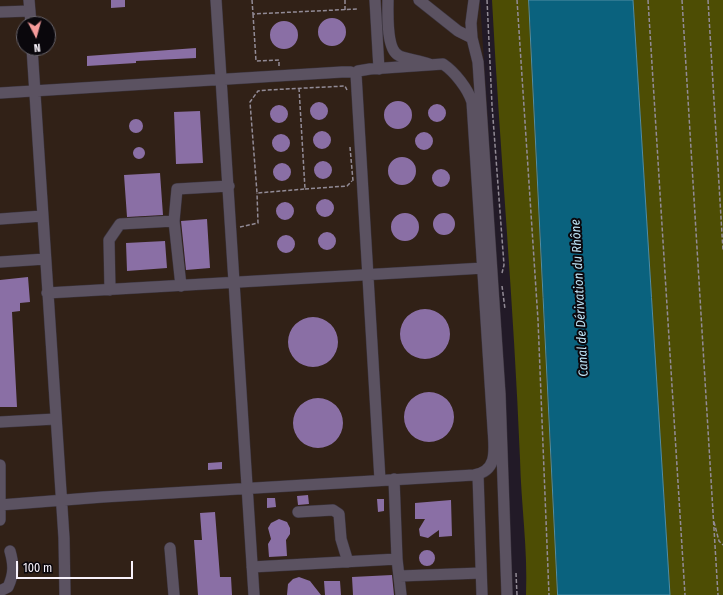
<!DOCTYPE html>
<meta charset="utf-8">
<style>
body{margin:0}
#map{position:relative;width:723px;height:595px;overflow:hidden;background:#221a27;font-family:"Fira Sans Condensed",sans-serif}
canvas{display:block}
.north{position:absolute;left:16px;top:16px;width:40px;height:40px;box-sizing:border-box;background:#0a070c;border:1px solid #69656c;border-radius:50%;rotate:174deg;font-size:11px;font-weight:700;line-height:16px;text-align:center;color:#f8f2fb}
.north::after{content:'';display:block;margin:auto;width:14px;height:18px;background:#f59b9b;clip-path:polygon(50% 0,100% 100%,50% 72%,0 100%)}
.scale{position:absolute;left:16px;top:561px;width:117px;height:18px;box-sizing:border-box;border:2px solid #f8f2fb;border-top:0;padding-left:5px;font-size:12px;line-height:14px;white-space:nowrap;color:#f8f2fb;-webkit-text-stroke:3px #0a070c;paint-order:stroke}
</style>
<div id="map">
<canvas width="723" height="595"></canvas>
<div class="north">N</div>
<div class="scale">100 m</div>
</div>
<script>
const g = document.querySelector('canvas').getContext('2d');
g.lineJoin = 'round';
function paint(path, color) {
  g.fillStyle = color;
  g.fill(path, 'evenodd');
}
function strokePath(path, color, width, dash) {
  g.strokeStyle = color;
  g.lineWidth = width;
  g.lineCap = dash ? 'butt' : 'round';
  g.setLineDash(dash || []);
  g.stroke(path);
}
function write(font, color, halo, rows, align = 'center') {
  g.font = font + ' "Fira Sans Condensed",sans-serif';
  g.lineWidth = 4;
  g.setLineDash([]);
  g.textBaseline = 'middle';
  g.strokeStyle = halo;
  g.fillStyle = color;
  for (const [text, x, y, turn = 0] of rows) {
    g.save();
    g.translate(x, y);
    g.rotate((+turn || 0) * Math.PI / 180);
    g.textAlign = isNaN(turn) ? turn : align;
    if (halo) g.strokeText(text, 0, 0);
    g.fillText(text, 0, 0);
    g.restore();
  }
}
paint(new Path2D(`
 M0,0H480L489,139L502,595H0ZM24,24H48V48H24Z`), '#312117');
paint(new Path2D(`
 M492,0H529L558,595H526C528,550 521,504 520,459C514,306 500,153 492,0Z
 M633,0H723V595H670Z`), '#4d4d04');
const water = new Path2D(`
 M529,0H633L670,595H558Z`);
paint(water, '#0a627e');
strokePath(water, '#518da4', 1);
paint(new Path2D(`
 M111,0H125V7L111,8Z
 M318 32a14 14 0 1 1 28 0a14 14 0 1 1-28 0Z
 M270 35a14 14 0 1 1 28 0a14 14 0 1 1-28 0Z
 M196,48V58L136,61V63L87,66V56Z
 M384 115a14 14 0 1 1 28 0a14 14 0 1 1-28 0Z
 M310 111a9 9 0 1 1 18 0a9 9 0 1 1-18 0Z
 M428 113a9 9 0 1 1 18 0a9 9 0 1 1-18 0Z
 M270 114a9 9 0 1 1 18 0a9 9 0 1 1-18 0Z
 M200,111L203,163L176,164L174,112Z
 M129 126a7 7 0 1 1 14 0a7 7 0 1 1-14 0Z
 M313 140a9 9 0 1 1 18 0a9 9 0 1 1-18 0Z
 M415 141a9 9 0 1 1 18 0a9 9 0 1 1-18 0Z
 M272 143a9 9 0 1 1 18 0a9 9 0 1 1-18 0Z
 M133 153a6 6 0 1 1 12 0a6 6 0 1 1-12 0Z
 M388 171a14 14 0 1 1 28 0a14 14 0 1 1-28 0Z
 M314 170a9 9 0 1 1 18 0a9 9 0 1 1-18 0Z
 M273 172a9 9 0 1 1 18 0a9 9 0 1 1-18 0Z
 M432 178a9 9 0 1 1 18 0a9 9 0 1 1-18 0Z
 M160,173L163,215L127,217L124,175Z
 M316 208a9 9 0 1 1 18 0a9 9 0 1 1-18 0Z
 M276 211a9 9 0 1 1 18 0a9 9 0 1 1-18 0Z
 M433 224a11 11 0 1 1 22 0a11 11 0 1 1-22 0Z
 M391 227a14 14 0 1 1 28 0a14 14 0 1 1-28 0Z
 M207,219L210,268L186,270L181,221Z
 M318 241a9 9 0 1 1 18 0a9 9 0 1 1-18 0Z
 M277 244a9 9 0 1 1 18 0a9 9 0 1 1-18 0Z
 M165,241L167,268L127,271L126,243Z
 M28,277L30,302L20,303V311L12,312L17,407H0V280Z
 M400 334a25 25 0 1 1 50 0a25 25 0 1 1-50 0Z
 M288 342a25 25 0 1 1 50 0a25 25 0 1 1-50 0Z
 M404 417a25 25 0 1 1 50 0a25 25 0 1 1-50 0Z
 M293 423a25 25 0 1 1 50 0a25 25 0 1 1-50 0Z
 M222,462V469L208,470V463Z
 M308,495L309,504L298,505L297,496Z
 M267,498H275L276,507L267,508Z
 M377,499H384V511L378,512Z
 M451,500L452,536L439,537V530L428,538L420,536L419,529L425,519H415V503Z
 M215,512L220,577H231L232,595H198L194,540H202L200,513Z
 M279,519L287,522L290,528V534L286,540L287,556L269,557L268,544L271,539L268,528L271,523Z
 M419 558a8 8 0 1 1 16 0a8 8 0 1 1-16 0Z
 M392,575L394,595H353L352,577Z
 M299,577L310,581L321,595H287L288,584L293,579Z
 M324,581H340L341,595H325Z`), '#8a6fa5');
const minor = new Path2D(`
 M29,0L31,24
 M216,0L254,595
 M375,0L379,69
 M388,0C388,12 386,48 398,55C403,59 420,60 429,64
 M419,0L458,31L472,38
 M474,0L471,23L472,38L478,62L500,394L507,595
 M0,12L30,11
 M32,48L64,538L65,595
 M356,74L380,480
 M0,93L342,72H351L356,74
 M0,219L42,216
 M174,221L181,286
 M0,262L45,259
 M110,290L109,240L120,224L174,221L177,189L229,186
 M47,293L484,268
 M0,422L55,419
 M0,465V520
 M478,475L482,595
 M0,505L103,497L474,475C499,471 494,448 493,428L472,102C468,89 455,72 443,64L370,69L358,71L356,74
 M298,512L333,510L339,514L341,539L348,562
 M170,548L174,595
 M397,559L401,595
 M252,567L397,559L394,479
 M400,576L481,573
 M0,591L8,587C14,574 14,565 10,551`);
strokePath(minor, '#3b343e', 12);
strokePath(new Path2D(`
 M252,0L253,14L357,9
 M345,0V10
 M487,0L492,105L504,265L502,273
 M517,0L538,320L549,595
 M648,0L685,595
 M682,0L718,595
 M708,0L723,251
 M253,14L256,61L279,60V67
 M299,88L305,189L257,193L250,102L258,91L267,90L345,86L347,90
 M350,147L353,181
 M305,189L347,186L352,181
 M240,227L258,223L257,193
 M502,286L505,309
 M714,522L719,541L723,545
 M516,573L517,595`), '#928b96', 1.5, [4, 2]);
strokePath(minor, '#5b5261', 11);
write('italic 13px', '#bfe5f7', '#0a070c', [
 ["Canal de Dérivation du Rhône",580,298,-93]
]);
</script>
